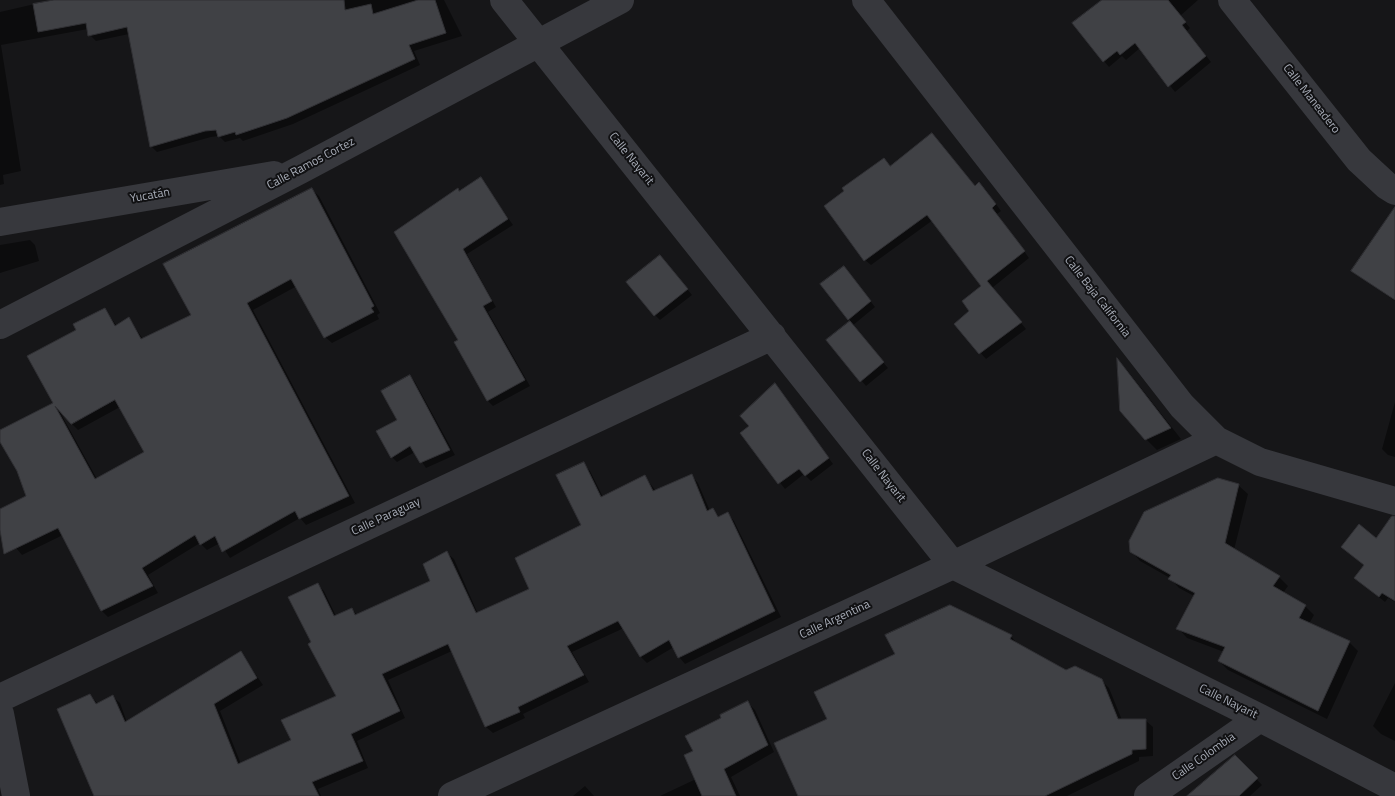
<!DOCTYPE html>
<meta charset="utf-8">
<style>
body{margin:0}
canvas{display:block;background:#161618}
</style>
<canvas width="1395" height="796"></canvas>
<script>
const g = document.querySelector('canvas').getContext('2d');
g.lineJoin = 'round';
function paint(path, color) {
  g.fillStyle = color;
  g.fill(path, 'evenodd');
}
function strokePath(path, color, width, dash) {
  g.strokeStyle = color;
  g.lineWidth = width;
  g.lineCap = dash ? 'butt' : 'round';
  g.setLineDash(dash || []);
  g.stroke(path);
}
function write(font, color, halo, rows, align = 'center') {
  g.font = font + ' "Titillium Web",sans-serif';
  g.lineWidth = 4;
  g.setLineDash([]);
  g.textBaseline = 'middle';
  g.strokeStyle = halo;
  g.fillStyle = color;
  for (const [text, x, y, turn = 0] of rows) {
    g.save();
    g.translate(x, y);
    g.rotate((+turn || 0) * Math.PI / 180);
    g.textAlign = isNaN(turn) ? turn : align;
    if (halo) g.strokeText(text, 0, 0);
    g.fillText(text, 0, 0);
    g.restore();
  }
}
paint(new Path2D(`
 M52,0H444L462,36L414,51L420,65L293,124L243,141L240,138L225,142L219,136L211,137L157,152L151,146L129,34L96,41L90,35L88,29L1,45L21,171L3,175L4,184L0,185V12Z
 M1104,0H1198L1180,16L1190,28L1187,31L1211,62L1175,92L1140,48L1126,60L1122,56L1109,67L1073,24Z
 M891,167L985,189L1001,211L997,214L1029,258L992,288L1026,329L986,359L955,324L971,311L983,286L933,220L871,265L865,260Z
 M481,179L513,225L467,254L496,307L488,312L530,386L493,406L488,401L456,343L459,341L460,192Z
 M312,190L319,196L380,313L377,315L379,319L332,343L325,337L297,286L253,310L355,503L306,525L300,518L230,558L220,543L207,550L200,543L148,575L158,593L108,617L102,611L63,535L22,555L16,548L0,510L28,497L18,470L0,439V431L55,404L77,331L104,309L117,326L129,319L143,339L192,316ZM120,407L146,453L97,479L60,412L78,430Z
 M1395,239V301L1352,271Z
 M30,240L35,245L39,261L0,273V245Z
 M665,262L692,295L660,320L655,315Z
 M844,267L875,307L852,326L888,368L866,386L828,341L851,322L849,319Z
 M1118,361L1127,370L1181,439L1157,450L1146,439Z
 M410,376L415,382L455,455L426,468L415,452L397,462L392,457Z
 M780,390L833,464L811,481L804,474L785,489L741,433L751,426Z
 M1395,402V457L1388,455L1382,449Z
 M583,464L590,471L603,497L645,477L656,491L692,476L698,483L710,511L713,509L720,518L728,514L734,521L781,617L685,664L679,657L674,647L647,663L641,657L624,628L572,652L589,682L523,714L525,718L493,733L486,727L452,651L388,680L405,718L357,741L368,768L318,789L321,796H96L90,695L98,704L113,697L120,703L127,722L241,653L263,685L220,711L241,764L293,741L337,696L312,642L318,585L324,591L336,616L352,609L358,616L432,582L447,553L454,559L478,614L531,589L583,526Z
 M1238,485L1248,494L1234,550L1279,577L1288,586L1283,593L1305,606L1314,615L1309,624L1349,642L1358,651L1327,719L1228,670L1219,661L1224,652L1187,638L1178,628L1194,596L1179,588L1170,578L1140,561L1131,551Z
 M1376,539L1395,544V602L1388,598L1385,602L1361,583L1365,566L1342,547Z
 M950,606L1011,636L1018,645L1066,672L1101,680L1109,688L1122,720H1145L1153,727V756L1139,757V761L1067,796H799L828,720Z
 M1395,683V741L1381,734L1373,726Z
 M747,702L755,710L774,752L731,777L740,796H660L696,779L694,752L723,719Z
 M1235,756L1262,785L1250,796H1195Z
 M585,786L594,796H573Z`), '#0007');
const building = new Path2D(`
 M54,0H344L345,10L371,4L373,14L418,0H435L446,33L409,45L415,59L287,118L236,135L235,132L218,137L216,130L205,131L150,147L127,27L88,36L86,23L38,32L33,4Z
 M1102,0H1168L1186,22L1182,25L1206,56L1168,87L1135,43L1120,55L1117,51L1103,62L1072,23Z
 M932,133L975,186L979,182L996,204L992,208L1025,251L987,281L1022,322L979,354L954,324L969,311L962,301L981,286L927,215L864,261L824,206L844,191L842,188L884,158L890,166Z
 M481,177L508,219L463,249L492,301L483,306L525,380L487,401L454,342L458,340L394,232L458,188L459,191Z
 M312,188L374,306L371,308L374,312L324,338L291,279L247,303L349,496L299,519L295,511L222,552L215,536L200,545L195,535L142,568L153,586L101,611L58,528L4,554L0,530V509L26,496L17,471L0,442V430L53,403L27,356L76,330L73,324L105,308L115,326L129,317L141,339L191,315L163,264ZM115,400L144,452L95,479L55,406L71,424Z
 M1395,207V300L1351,271Z
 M660,255L688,289L654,316L626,282Z
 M844,266L871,301L848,320L820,284Z
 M850,321L884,362L860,382L826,340Z
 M1117,358L1171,428L1145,440L1120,411Z
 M410,375L450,450L420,463L410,446L391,458L376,431L397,420L381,391Z
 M775,383L829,458L805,476L799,469L778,484L740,433L749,426L740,416Z
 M584,462L601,497L645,475L653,491L692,474L707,511L713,508L718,517L728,512L775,611L678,658L669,640L640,657L618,621L567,646L584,675L518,707L520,712L485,727L448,644L382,674L400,711L351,734L363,761L312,782L319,796H94L57,709L90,694L96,704L113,695L125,722L241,651L257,678L214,704L238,764L291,740L281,720L336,696L308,644L311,642L288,597L318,583L334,616L352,608L355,615L430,581L423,564L447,551L476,613L529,589L515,558L581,525L556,475Z
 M1218,478L1239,484L1225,543L1280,576L1273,586L1306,605L1299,618L1350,641L1318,711L1218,661L1225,647L1176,629L1195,593L1168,579L1171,575L1130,552L1129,541L1144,512Z
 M1392,516H1395V601L1382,593L1379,597L1354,578L1364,565L1341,547L1359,524L1376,538Z
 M950,605L1012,635L1010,639L1066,670L1075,666L1102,679L1118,719H1146V749L1132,750V754L1045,796H798L774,743L827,719L814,692L895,654L885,635Z
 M748,701L768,745L724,769L736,796H702L684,755L693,751L685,736L721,718L720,715Z
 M1235,755L1258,778L1239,796H1187Z`);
paint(building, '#404145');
strokePath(building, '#303034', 1);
strokePath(new Path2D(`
 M504,0L953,565L1260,718L1395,788
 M866,0L1182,406L1216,440L1260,462L1395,501
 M1232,0L1359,160L1387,186L1395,191
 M0,222L274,175
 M0,325L300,170L620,0
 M0,698L772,336
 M0,714L16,796
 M452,796L953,565L1216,440
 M1148,796L1260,718`), '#37383d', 28);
write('12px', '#a8adb8', '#111113', [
 ["Calle Maneadero",1311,99,52],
 ["Calle Nayarit",631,159,51],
 ["Calle Ramos Cortez",311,164,-28],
 ["Yucatán",150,196,-10],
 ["Calle Baja California",1097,297,52],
 ["Calle Nayarit",883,476,52],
 ["Calle Paraguay",386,517,-25],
 ["Calle Argentina",835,620,-25],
 ["Calle Nayarit",1228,702,26],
 ["Calle Colombia",1204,757,-35]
]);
</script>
